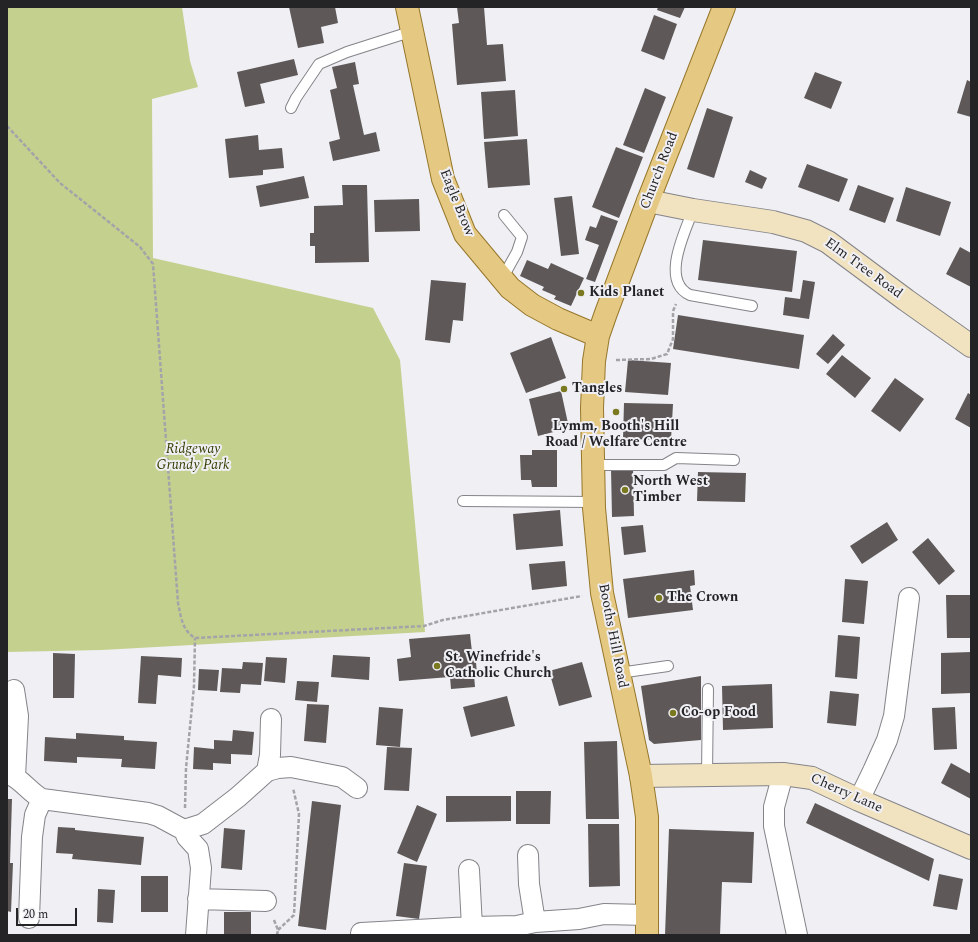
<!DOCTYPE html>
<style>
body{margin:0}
#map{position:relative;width:978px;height:942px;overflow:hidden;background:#efeff4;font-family:Spectral,serif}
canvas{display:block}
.frame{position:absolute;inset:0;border:8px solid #242426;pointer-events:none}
.scale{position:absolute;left:16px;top:908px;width:61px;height:18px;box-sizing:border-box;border:2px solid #242426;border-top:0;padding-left:5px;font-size:12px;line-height:14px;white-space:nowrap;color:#242426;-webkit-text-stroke:3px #efeff4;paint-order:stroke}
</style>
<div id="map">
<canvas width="978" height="942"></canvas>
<div class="frame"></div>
<div class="scale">20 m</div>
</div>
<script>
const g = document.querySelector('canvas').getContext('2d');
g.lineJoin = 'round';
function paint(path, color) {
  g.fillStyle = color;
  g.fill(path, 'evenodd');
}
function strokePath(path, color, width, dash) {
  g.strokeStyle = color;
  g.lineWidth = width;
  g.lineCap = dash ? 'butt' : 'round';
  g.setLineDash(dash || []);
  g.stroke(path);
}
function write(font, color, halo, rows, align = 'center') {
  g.font = font + ' Spectral,serif';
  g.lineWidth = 4;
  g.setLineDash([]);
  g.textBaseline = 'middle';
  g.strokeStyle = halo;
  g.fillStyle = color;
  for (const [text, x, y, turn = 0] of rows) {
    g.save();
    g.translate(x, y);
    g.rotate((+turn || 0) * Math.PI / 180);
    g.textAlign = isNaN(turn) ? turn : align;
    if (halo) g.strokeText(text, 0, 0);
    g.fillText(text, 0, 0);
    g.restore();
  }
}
paint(new Path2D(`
 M7,7H182L190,61L198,87L152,99L153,258L373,308L400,360L425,632L102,650L7,652Z`), '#c4d08e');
paint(new Path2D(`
 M289,7H335L338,23L321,27L324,43L298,48Z
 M457,7H484L487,45L503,44L506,81L457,85L452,24L459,23Z
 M658,7H685L680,18L657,10Z
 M654,15L677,24L664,60L641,51Z
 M294,59L298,75L260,84L265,103L245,107L237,72Z
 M355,62L359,84L353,85L364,135L376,132L380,151L333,161L329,142L340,139L330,90L337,88L332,67Z
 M815,72L842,82L831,109L804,98Z
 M967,80L971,82V117L957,113Z
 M645,88L666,97L644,153L623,145Z
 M515,90L518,136L484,139L481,92Z
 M707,108L733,117L714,178L687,169Z
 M258,135L259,150L282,148L284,168L263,170V175L229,178L225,139Z
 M527,139L530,185L488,188L484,142Z
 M616,147L643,157L619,218L592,207Z
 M807,164L848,179L839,202L798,187Z
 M750,170L767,178L762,189L745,182Z
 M304,176L309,198L260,207L256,186Z
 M342,185H367L369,262L315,263V246H310V233H314V206L343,205Z
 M858,185L894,198L885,223L849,210Z
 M906,187L951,202L940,236L896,221Z
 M572,196L579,254L561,256L554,198Z
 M419,199L420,231L375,232L374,200Z
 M601,215L618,221L595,282L586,279L599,245L585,240L590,226L596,228Z
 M703,240L797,251L792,292L698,280Z
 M960,247L971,253V287L946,274Z
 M527,260L548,269L551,263L584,278L571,306L554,299L556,296L542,290L544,287L520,276Z
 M431,280L466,283L463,321L453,320L450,343L425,340Z
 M803,280L815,282L809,319L783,315L785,297L800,299Z
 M678,315L804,335L799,369L673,349Z
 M833,334L845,345L828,364L816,354Z
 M551,337L566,378L526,393L510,353Z
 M842,355L871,378L855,398L826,374Z
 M628,360L671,363L668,395L625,392Z
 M895,378L924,399L900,432L871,411Z
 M561,391L569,428L538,436L529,399Z
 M968,393L971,395V428L955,419Z
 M624,403L673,404L671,440L623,439Z
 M532,450H557V487H532L531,480H521L520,455H532Z
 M633,468L634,516L612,517L611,469Z
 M698,472L746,473L745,502L697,501Z
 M560,510L563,546L516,550L513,514Z
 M887,522L898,540L862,564L850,546Z
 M643,525L646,552L624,555L621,527Z
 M928,538L955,571L939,585L912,552Z
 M565,561L567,586L532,590L529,564Z
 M694,570L695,585L690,586L693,610L628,618L623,579Z
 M845,579L868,581L864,624L842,622Z
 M946,595H970L971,638H947Z
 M470,634L472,652L475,651L477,674L474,675L475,687L451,689L450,677L399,681L397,659L411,657L409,639Z
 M838,635L860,637L857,679L835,677Z
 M971,652V693L941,694V653Z
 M53,653L75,654L74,698H53Z
 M333,655L370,657L369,680L331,677Z
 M141,656L182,658L181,677L158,675L156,704L138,703Z
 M266,657L287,658L285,683L264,681Z
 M243,662L263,663L261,685L241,684L240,693L220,692L222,668L242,669Z
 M582,662L592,697L559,706L549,671Z
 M199,669L219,670L217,691L198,690Z
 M701,676V740L654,744L649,740L641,686Z
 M297,681L319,682L317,702L295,700Z
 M772,684L773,728L723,730L722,686Z
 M830,691L859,694L856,726L827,723Z
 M507,696L515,726L471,737L463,707Z
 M307,704L329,705L326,743L304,741Z
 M379,707L403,709L400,747L376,745Z
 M955,707L957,749L934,750L932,708Z
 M233,730L254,732L252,755L231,754V764L213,763V770L193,769L194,747L214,749V740L232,741Z
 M76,733L124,736V740L157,742L155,769L121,767L122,759L77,757V763L44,761L45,737L76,739Z
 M617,741L619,819H586L584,742Z
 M387,747L412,748L409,791L384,790Z
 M951,763L971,774V799L941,783Z
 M516,791H551L550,824H516Z
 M446,796H511V821L446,822Z
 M7,799H12L10,863H13L11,912L7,911Z
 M312,801L341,805L326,930L298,926Z
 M815,803L934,859L929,881L806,823Z
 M417,805L437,814L417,862L397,853Z
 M588,824H619L620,886L589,887Z
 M58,827L75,828V830L144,837L141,865L72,859L73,854L56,853Z
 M224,828L245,830L242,870L221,868Z
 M669,829L754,832L752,883L722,882L720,935H665Z
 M404,863L427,866L419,919L396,916Z
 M939,874L963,879L957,910L933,906Z
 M141,876H168V912H141Z
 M98,889L115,890L113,923L97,922Z
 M224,912H251V935H224Z`), '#5e5958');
const lane = new Path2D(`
 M291,108L296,98L319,64L347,52L413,31
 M693,210C685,232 660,281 690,295L752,306
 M502,279L517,252L522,237L504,215
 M592,465H664L676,458L734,460
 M463,501L594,502
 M619,673L668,666
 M707,775L708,689`);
const street = new Path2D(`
 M14,690L18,716L15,777
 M267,771L270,755L271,719
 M7,773C22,779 29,792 42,799L148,813L158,816L184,830
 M783,774L774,807V826L797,935
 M859,800L873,771L887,740L894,716L909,598
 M184,830L203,824L238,797L267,771L278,768L291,767L342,777L357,788
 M184,830L187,837L198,849L201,868L196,935
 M528,855L529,884L535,922
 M469,870L472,927
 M198,899L266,901
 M29,918L32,837L35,815L42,799
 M361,933L472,927L517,926L535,922L579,919L604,914L647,915`);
const secondary = new Path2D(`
 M648,201L693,210L773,222L806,231L828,242L906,300L971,346
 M641,776L783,774L812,778L859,800L971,848`);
const primary = new Path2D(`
 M407,7L443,179L465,234L510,288L532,305L558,319L598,336
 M647,935V817L641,776L602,593L594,508L592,408L594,361L598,336L606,313L648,201L724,7`);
strokePath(lane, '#848489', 12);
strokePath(street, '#848489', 22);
strokePath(secondary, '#848489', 24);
strokePath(primary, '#96772b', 24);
strokePath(new Path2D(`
 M7,126L60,183L140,247L153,264L178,603C181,617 182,630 195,638L424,626L443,620L582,596
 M616,360L651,359L667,354L673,339V311L676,304
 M185,808L186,768L194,686L195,638
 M274,920L278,930L277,935
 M278,930L294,915L299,814L293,788`), '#a4a4a8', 2.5, [4, 2]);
strokePath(lane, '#fff', 10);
strokePath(street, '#fff', 20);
strokePath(secondary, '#f2e3c0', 22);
strokePath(primary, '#e5c881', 22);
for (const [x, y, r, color] of [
 [581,293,4,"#7b7920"],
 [564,389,4,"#7b7920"],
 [616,412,4,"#7b7920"],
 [625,490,4,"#7b7920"],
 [659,598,4,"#7b7920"],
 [437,666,4,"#7b7920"],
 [673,713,4,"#7b7920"]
]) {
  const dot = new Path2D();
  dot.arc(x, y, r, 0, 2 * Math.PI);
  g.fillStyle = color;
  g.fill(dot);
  strokePath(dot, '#efeff4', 1.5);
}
write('14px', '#242426', '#efeff4', [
 ["Church Road",660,171,-69],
 ["Eagle Brow",456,203,68],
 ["Elm Tree Road",863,269,36],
 ["Booths Hill Road",612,636,79],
 ["Cherry Lane",846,794,24]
]);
write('bold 14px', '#242426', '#efeff4', [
 ["Kids Planet",589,293],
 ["Tangles",572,389],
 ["Lymm, Booth's Hill",616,427,"center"],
 ["Road / Welfare Centre",616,443,"center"],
 ["North West",633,482],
 ["Timber",633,498],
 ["The Crown",667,598],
 ["St. Winefride's",445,658],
 ["Catholic Church",445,674],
 ["Co-op Food",681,713]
], 'left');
write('italic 14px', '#373e03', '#efeff4', [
 ["Ridgeway",193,450],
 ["Grundy Park",193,466]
]);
</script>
